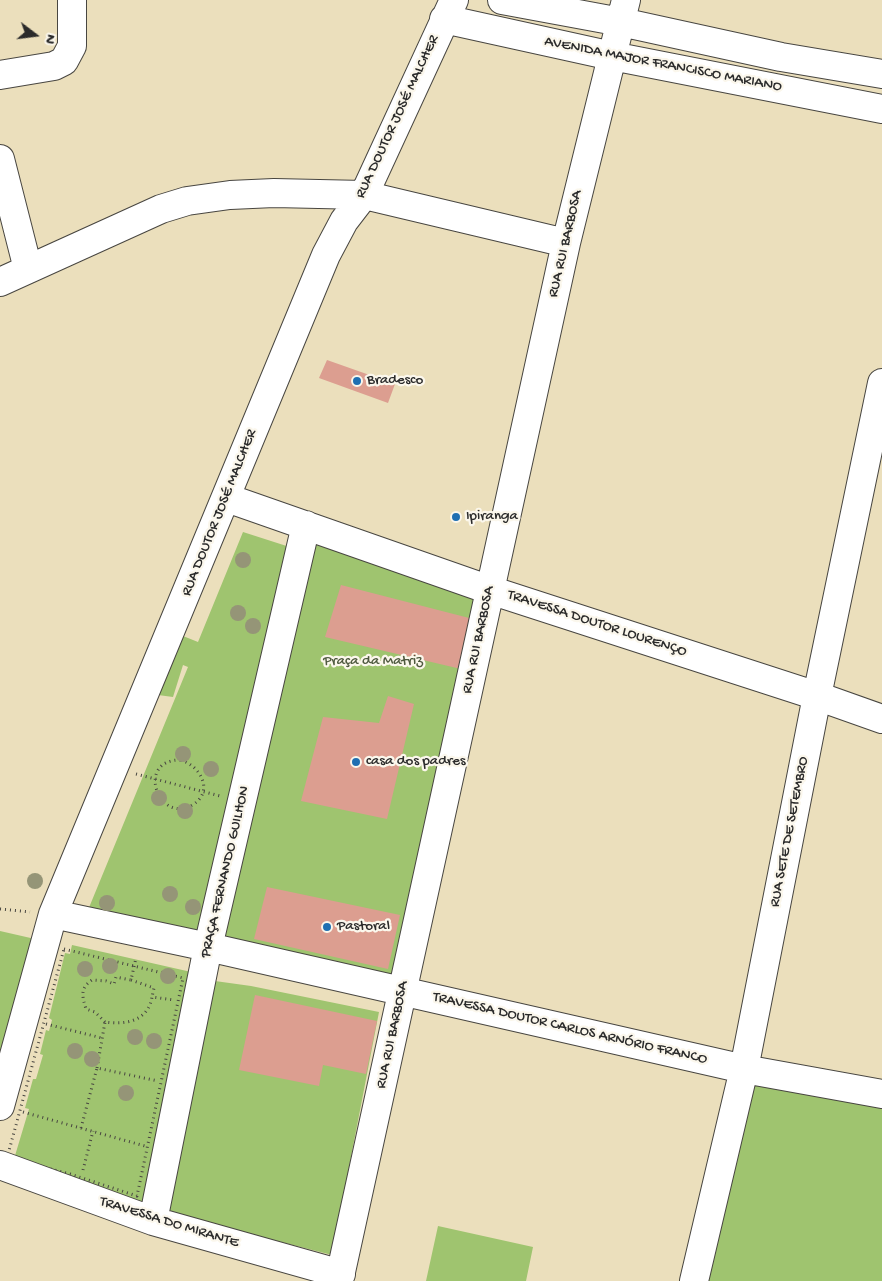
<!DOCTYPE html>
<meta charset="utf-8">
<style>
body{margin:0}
#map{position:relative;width:882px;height:1281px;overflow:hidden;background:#ebdfbc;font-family:"Gochi Hand",sans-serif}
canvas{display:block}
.north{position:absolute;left:10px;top:10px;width:50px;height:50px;-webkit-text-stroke:4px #fbf7ec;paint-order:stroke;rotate:105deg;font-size:14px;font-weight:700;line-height:20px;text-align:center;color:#2b2b2b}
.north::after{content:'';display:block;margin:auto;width:18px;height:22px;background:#2b2b2b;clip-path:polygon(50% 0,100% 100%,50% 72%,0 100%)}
</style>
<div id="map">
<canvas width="882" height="1281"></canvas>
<div class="north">N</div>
</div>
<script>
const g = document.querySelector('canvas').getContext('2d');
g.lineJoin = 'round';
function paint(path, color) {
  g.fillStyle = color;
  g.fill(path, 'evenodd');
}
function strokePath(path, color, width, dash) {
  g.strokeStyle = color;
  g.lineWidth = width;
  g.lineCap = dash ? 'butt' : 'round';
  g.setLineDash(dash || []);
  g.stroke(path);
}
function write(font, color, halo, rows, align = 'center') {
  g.font = font + ' "Gochi Hand",sans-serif';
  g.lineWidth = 4.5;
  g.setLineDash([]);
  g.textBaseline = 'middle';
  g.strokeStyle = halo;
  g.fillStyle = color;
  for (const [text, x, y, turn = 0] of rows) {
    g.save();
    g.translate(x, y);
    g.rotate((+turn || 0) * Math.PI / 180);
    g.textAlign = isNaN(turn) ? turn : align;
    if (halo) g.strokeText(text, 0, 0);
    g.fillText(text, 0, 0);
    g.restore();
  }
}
paint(new Path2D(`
 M243,532L299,550L205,938L88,910L188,667L183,665L173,697L158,695L183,636L198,642Z
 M308,533L479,596L395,982L223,944Z
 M0,931L35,939L0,1065Z
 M72,945L200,974L148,1216L14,1159L29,1109L25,1108L33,1079H36L43,1055L40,1054L46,1030L49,1031L52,1020L49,1018L65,953L70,954Z
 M215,981L251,986L379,1012L332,1255L164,1212Z
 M744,1069L882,1101V1281H694Z
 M438,1226L533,1247L526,1281H426Z`), '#9fc46f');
paint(new Path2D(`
 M327,360L395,384L388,403L319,378Z
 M341,585L473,619L461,669L325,637Z
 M388,696L414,704L387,819L301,801L323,717L379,723Z
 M267,887L400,915L388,969L254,939Z
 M255,995L377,1021L366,1074L323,1065L319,1086L239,1070Z`), '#dc9e90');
const minor = new Path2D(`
 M502,0L621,22L781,57L882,74
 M444,19L612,56L882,109
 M0,75L54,66L64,61L72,46V0
 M0,159L28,269
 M0,282L161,209L187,201L230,195L274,193L364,195L566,243
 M227,498L490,590L817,696L882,719
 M53,914L208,947L744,1069L882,1094
 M0,1106L53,914L326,255L344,221L364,195L454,0
 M0,1165L153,1221L341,1274
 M153,1221L208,947L306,525
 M339,1281L566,243L626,0
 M694,1281L744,1069L817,696L882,383`);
strokePath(minor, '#484641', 30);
strokePath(new Path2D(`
 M181,760C200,766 214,790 194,804C159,827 134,759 181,760Z
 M136,774L220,796
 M0,909L30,912
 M64,949L183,978L137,1196L70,1174L7,1158Z
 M131,980L154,988L152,997
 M105,1022L95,1012L86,1009C82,996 80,988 92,980L106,981L114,984L116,977L131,980L136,958
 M46,1024L102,1038
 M97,1068L105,1022C126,1025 148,1021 152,997L174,1000
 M23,1112L145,1146
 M81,1128L97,1068L158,1081
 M83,1170L93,1131`), '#484641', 3, [1, 4]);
strokePath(minor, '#fff', 28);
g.fillStyle = '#959577';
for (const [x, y] of [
 [243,560],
 [238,613],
 [253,626],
 [183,754],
 [211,769],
 [159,798],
 [185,811],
 [35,881],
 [170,894],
 [107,903],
 [193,907],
 [110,966],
 [85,969],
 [168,976],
 [135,1037],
 [154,1041],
 [75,1051],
 [92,1059],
 [126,1093]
]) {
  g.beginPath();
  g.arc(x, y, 8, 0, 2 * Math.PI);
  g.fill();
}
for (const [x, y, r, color] of [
 [357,381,5,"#1f6fb2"],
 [456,517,5,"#1f6fb2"],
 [356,762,5,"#1f6fb2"],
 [327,927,5,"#1f6fb2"]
]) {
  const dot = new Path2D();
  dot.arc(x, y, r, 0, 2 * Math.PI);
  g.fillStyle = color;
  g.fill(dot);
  strokePath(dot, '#fbf7ec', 2);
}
write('15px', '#2b2b2b', '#fbf7ec', [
 ["AVENIDA MAJOR FRANCISCO MARIANO",663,65,11],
 ["RUA DOUTOR JOSÉ MALCHER",398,117,-65],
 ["RUA RUI BARBOSA",566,244,-77],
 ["RUA DOUTOR JOSÉ MALCHER",220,513,-68],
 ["TRAVESSA DOUTOR LOURENÇO",597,624,18],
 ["RUA RUI BARBOSA",479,640,-78],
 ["RUA SETE DE SETEMBRO",790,832,-79],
 ["PRAÇA FERNANDO GUILHON",226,872,-77],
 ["TRAVESSA DOUTOR CARLOS ARNÓRIO FRANCO",570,1029,13],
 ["RUA RUI BARBOSA",393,1035,-78],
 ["TRAVESSA DO MIRANTE",169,1223,17]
]);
write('15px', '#2b2b2b', '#fbf7ec', [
 ["Bradesco",367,381],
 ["Ipiranga",466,517],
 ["casa dos padres",366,762],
 ["Pastoral",337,927]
], 'left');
write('15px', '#4e593f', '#fbf7ec', [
 ["Praça da Matriz",373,662]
]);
</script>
